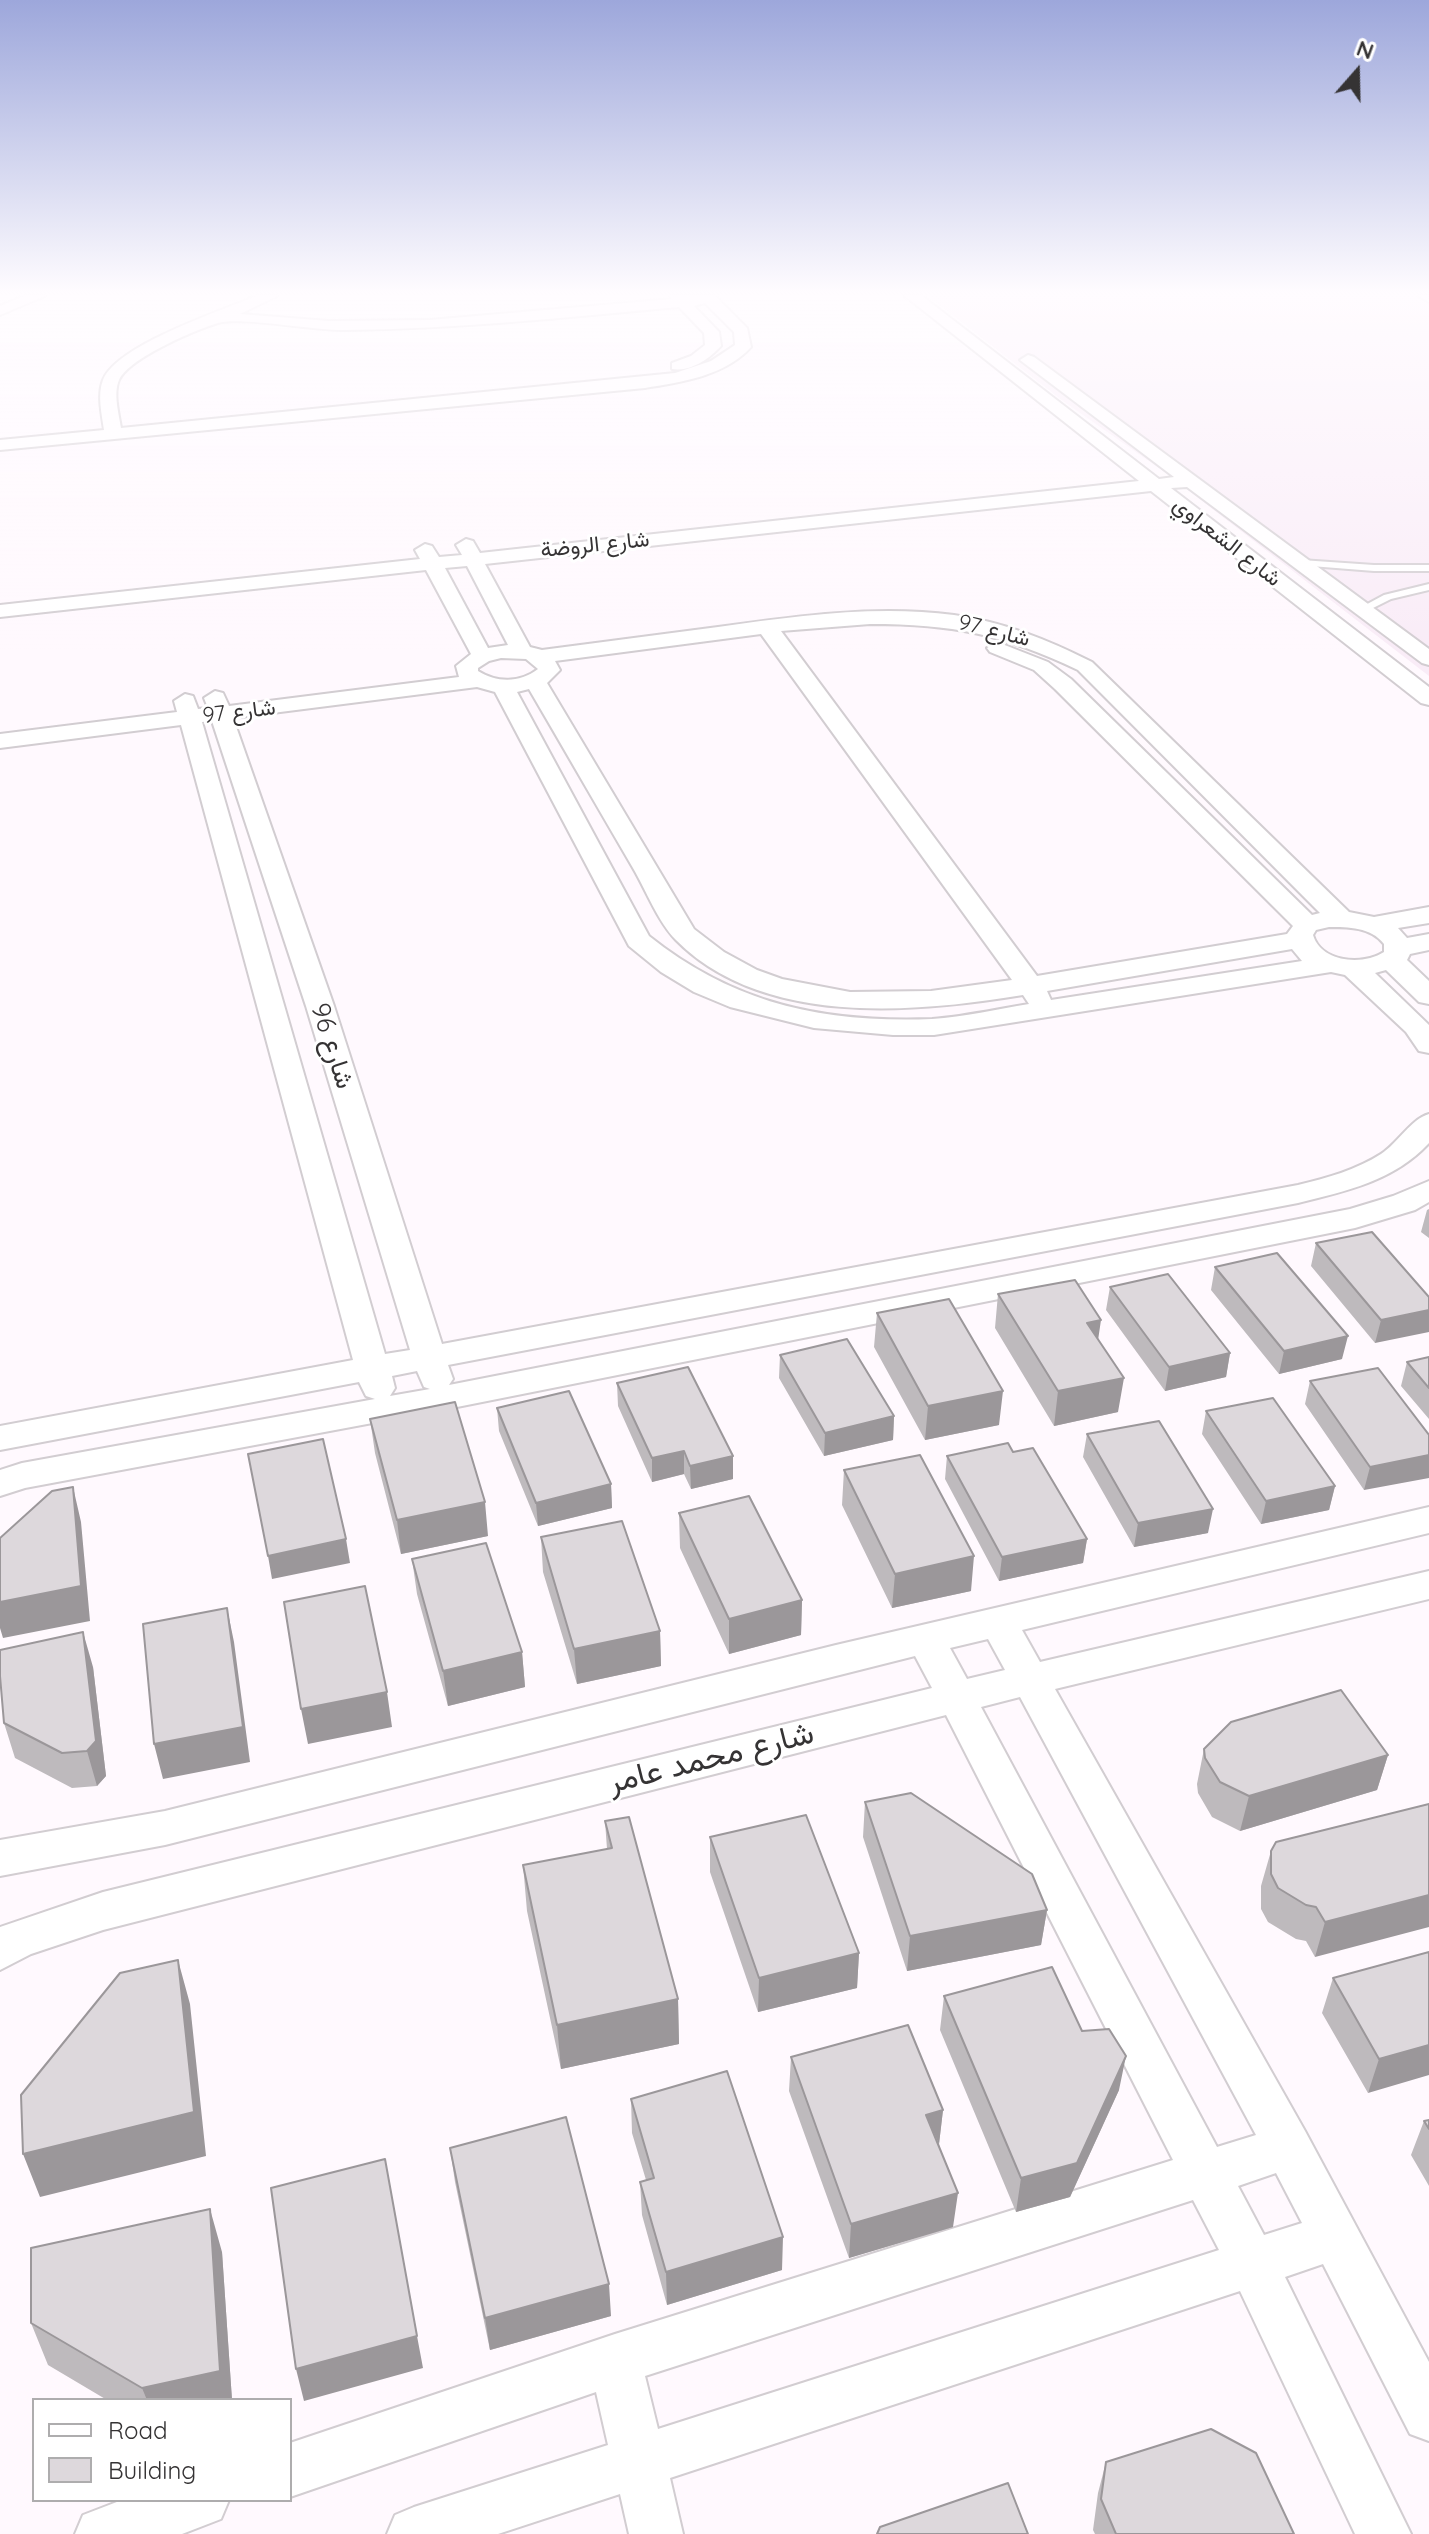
<!DOCTYPE html>
<meta charset="utf-8">
<style>
body{margin:0}
#map{position:relative;width:1429px;height:2534px;overflow:hidden;background:#fff9fe;font-family:Quicksand,sans-serif}
canvas{display:block}
.legend{position:absolute;left:32px;top:2398px;width:260px;height:104px;box-sizing:border-box;background:#fff;border:2px solid #aeadae;margin:0;padding:10px 14px;list-style:none;font-size:24px;color:#353334}
.legend li{display:flex;align-items:center;gap:16px;height:40px}
.legend b{width:40px;border:2px solid #aeadae}
.north{position:absolute;left:1317px;top:32px;width:80px;height:80px;-webkit-text-stroke:6px #fff;paint-order:stroke;rotate:20deg;font-size:22px;font-weight:700;line-height:32px;text-align:center;color:#353334}
.north::after{content:'';display:block;margin:auto;width:28px;height:36px;background:#353334;clip-path:polygon(50% 0,100% 100%,50% 72%,0 100%)}
</style>
<div id="map">
<canvas width="1429" height="2534"></canvas>
<ul class="legend">
<li><b style="height:10px;background:#fff"></b>Road</li>
<li><b style="height:22px;background:#ddd8dc"></b>Building</li>
</ul>
<div class="north">N</div>
</div>
<script>
const g = document.querySelector('canvas').getContext('2d');
g.lineJoin = 'round';
function paint(path, color) {
  g.fillStyle = color;
  g.fill(path, 'evenodd');
}
function strokePath(path, color, width, dash) {
  g.strokeStyle = color;
  g.lineWidth = width;
  g.lineCap = dash ? 'butt' : 'round';
  g.setLineDash(dash || []);
  g.stroke(path);
}
function write(font, color, halo, rows, align = 'center') {
  g.font = font + ' Quicksand,Vazirmatn,sans-serif';
  g.lineWidth = 6;
  g.setLineDash([]);
  g.textBaseline = 'middle';
  g.strokeStyle = halo;
  g.fillStyle = color;
  for (const [text, x, y, turn = 0] of rows) {
    g.save();
    g.translate(x, y);
    g.rotate((+turn || 0) * Math.PI / 180);
    g.textAlign = isNaN(turn) ? turn : align;
    if (halo) g.strokeText(text, 0, 0);
    g.fillText(text, 0, 0);
    g.restore();
  }
}
paint(new Path2D(`
 M928,296H1429V676L1163,471L1063,401Z`), '#f9ecf7');
const lane = new Path2D(`
 M1419,296H1428L1429,302Z
 M1301,560L1374,565H1429V571H1374L1298,565V561Z
 M1429,584V590L1391,599L1367,611L1358,609L1384,595Z`);
const street = new Path2D(`
 M24,296H45L0,315V306Z
 M256,296H277L240,314L329,321L430,320L672,299L670,296H715L747,328L751,347C725,376 681,382 645,388L0,450V440L104,430C102,415 97,395 103,380C117,345 221,311 256,296ZM705,303L734,332L735,345L711,361L675,373L121,428C119,414 113,394 119,380C129,358 195,330 218,323C237,316 318,331 345,330C457,329 568,317 679,307L704,333L705,345L691,356L672,363V369C691,372 709,359 721,346L719,332L694,306Z
 M905,296H922L1159,479L1174,477L1020,360L1028,355L1034,357L1429,649V665L1422,663L1187,487L1171,488L1429,687V705L1421,703L1151,491L485,564L530,647L542,650C601,642 659,635 718,627C796,616 876,605 954,615C1004,622 1048,640 1092,662L1349,912L1374,917L1429,907V923L1398,928L1407,938L1429,934V950L1410,954L1407,960L1429,981V1004L1419,1002L1386,970L1375,973L1429,1025V1053L1419,1051L1406,1032L1345,975L1331,972L934,1035H893L814,1028L730,1007L694,992L661,972L629,946L495,692L477,687L233,718L334,1006L442,1344L1298,1185C1327,1178 1356,1170 1381,1154C1398,1143 1411,1119 1429,1114V1143C1394,1181 1346,1191 1298,1203L448,1365L453,1379L449,1385L1350,1209L1393,1196L1429,1181V1202L1415,1210L1355,1228L442,1410L25,1488L0,1496V1470L22,1463L375,1399L366,1396L359,1382L0,1450V1426L353,1360L181,725L0,748V734L177,712L174,701L185,694L193,696L198,709L208,708L204,698L215,691L223,693L229,706L459,677L456,666L471,654L426,570L0,617V605L420,559L415,550L425,544L432,546L439,557L462,555L456,545L466,539L473,541L480,553L1139,481ZM467,566L508,645L488,648L445,568ZM870,624C952,624 1003,634 1078,670L1320,913L1312,915L1071,679L1048,662L997,642L987,648L990,652L1034,670L1055,689L1293,926L1287,934L1037,976L781,631ZM761,634L1012,980L931,991L850,992L782,979L757,970L724,952L694,929L547,683L560,670L555,661ZM501,658L526,659L538,669C520,683 497,683 478,671V668L489,661ZM529,689C564,749 598,808 633,868C646,890 658,922 676,940C762,1027 914,1013 1023,995L1029,1004C997,1009 964,1017 932,1019C823,1023 734,1004 649,936L517,692ZM212,721L306,1006L410,1350L385,1354L202,722ZM1329,927C1348,927 1371,927 1384,944V952C1362,966 1321,962 1313,935L1316,930ZM1292,949L1302,961L1051,1000L1047,991ZM417,1371L424,1387L430,1389L390,1396L395,1388L392,1376Z
 M1429,1507V1533L1022,1630L1040,1662L1429,1571V1599L1055,1689L1305,2131L1429,2362V2441L1410,2434L1323,2264L1285,2277L1411,2534H1355L1240,2291L670,2478L683,2534H629L620,2494L498,2534H387L395,2515L414,2507L608,2445L596,2392L290,2497V2443L615,2334L1173,2160L946,1715L103,1930L31,1954L0,1970V1927L103,1892L932,1688L915,1656L165,1845L0,1876V1840L165,1811L836,1645ZM988,1639L1005,1670L967,1679L950,1648ZM1020,1697L1256,2135L1217,2147L981,1707ZM1276,2173L1302,2223L1264,2235L1238,2186ZM1193,2200L1219,2250L658,2429L645,2376Z
 M122,2500H229L221,2519L182,2534H75L83,2515Z`);
strokePath(lane, '#d2cdd1', 4);
strokePath(street, '#d2cdd1', 4);
paint(lane, '#fff');
paint(street, '#fff');
paint(new Path2D(`
 M1429,1209V1238L1421,1232L1427,1210Z
 M1316,1243L1429,1297L1375,1343L1311,1266Z
 M1215,1267L1342,1359L1279,1374L1211,1290Z
 M1110,1287L1230,1353L1226,1377L1165,1391L1106,1310Z
 M998,1294L1098,1340L1118,1412L1054,1426L995,1328Z
 M877,1313L999,1425L925,1440L874,1347Z
 M780,1355L894,1416L893,1440L824,1456L779,1378Z
 M1429,1357V1419L1401,1386L1407,1362Z
 M1310,1381L1429,1435L1364,1490L1305,1404Z
 M617,1383L733,1479L691,1489L684,1474L652,1482L618,1406Z
 M497,1408L611,1484L612,1508L538,1526L499,1431Z
 M1206,1411L1335,1486L1329,1510L1261,1524L1202,1434Z
 M370,1419L488,1536L401,1554L375,1453Z
 M1087,1434L1208,1533L1134,1547L1083,1457Z
 M1013,1452L1087,1539L1083,1563L999,1581L945,1479L947,1456Z
 M844,1470L971,1591L892,1608L842,1505Z
 M679,1513L802,1600L801,1635L729,1654L680,1548Z
 M541,1537L660,1631L661,1666L577,1684L543,1572Z
 M412,1559L522,1652L525,1687L448,1706L417,1594Z
 M93,1667L106,1776L97,1786L72,1788L15,1758L4,1723Z
 M1204,1749L1388,1755L1377,1790L1240,1831L1212,1817L1198,1793L1197,1784Z
 M865,1802L1047,1910L1041,1945L907,1971L863,1837Z
 M1429,1804L1315,1957L1306,1941L1296,1939L1268,1922L1261,1909V1886L1271,1851Z
 M605,1821L678,1999L679,2044L561,2069L527,1911L523,1865L607,1849Z
 M710,1837L859,1953L857,1988L758,2012L710,1872Z
 M1429,1952L1368,2093L1322,2013L1333,1978Z
 M944,1996L1082,2031L1119,2090L1070,2197L1016,2212L940,2030Z
 M791,2057L943,2110L939,2144L953,2227L849,2258L789,2091Z
 M631,2099L782,2270L667,2305L642,2215L640,2182L646,2180L632,2133Z
 M1429,2120V2186L1411,2155L1424,2121Z
 M450,2148L611,2316L490,2350L455,2182Z
 M222,2252L232,2400H107L48,2365L31,2323Z
 M1106,2462L1294,2534H1095L1093,2530L1098,2493Z`), '#bebabd');
paint(new Path2D(`
 M1429,1310V1332L1375,1343L1381,1320Z
 M1101,1320L1096,1354L1087,1323Z
 M1348,1336L1342,1359L1279,1374L1284,1351Z
 M1230,1353L1226,1377L1165,1391L1169,1367Z
 M1124,1378L1118,1412L1054,1426L1058,1391Z
 M1003,1391L999,1425L925,1440L928,1406Z
 M894,1416L893,1440L824,1456L825,1433Z
 M684,1451V1474L652,1482V1458Z
 M1429,1455V1478L1364,1490L1370,1467Z
 M733,1456V1479L691,1489L690,1466Z
 M611,1484L612,1508L538,1526L536,1503Z
 M1335,1486L1329,1510L1261,1524L1266,1501Z
 M73,1487L81,1522L90,1621L3,1638L0,1628V1602Z
 M485,1502L488,1536L401,1554L397,1520Z
 M1213,1509L1208,1533L1134,1547L1138,1523Z
 M346,1539L350,1563L272,1579L268,1556Z
 M1087,1539L1083,1563L999,1581L1002,1557Z
 M974,1556L971,1591L892,1608L895,1574Z
 M802,1600L801,1635L729,1654V1619Z
 M227,1608L234,1642L250,1762L163,1779L154,1744Z
 M660,1631L661,1666L577,1684L574,1649Z
 M83,1632L93,1667L106,1776L97,1786L87,1751Z
 M522,1652L525,1687L448,1706L443,1671Z
 M387,1692L392,1727L308,1744L301,1709Z
 M1388,1755L1377,1790L1240,1831L1249,1796Z
 M1429,1895V1927L1315,1957L1325,1922Z
 M1047,1910L1041,1945L907,1971L910,1936Z
 M859,1953L857,1988L758,2012L759,1978Z
 M178,1960L190,2004L206,2156L40,2197L23,2154Z
 M678,1999L679,2044L561,2069L557,2025Z
 M1429,2045V2075L1368,2093L1379,2059Z
 M1126,2056L1119,2090L1070,2197L1016,2212L1021,2178Z
 M943,2110L939,2144L926,2115Z
 M958,2193L953,2227L849,2258L851,2224Z
 M210,2209L222,2252L232,2400H147L142,2388Z
 M783,2237L782,2270L667,2305L666,2272Z
 M609,2284L611,2316L490,2350L485,2318Z
 M417,2336L423,2368L304,2401L296,2369Z`), '#9b979a');
const building = new Path2D(`
 M1372,1232L1429,1297V1310L1381,1320L1316,1243Z
 M1277,1253L1348,1336L1284,1351L1215,1267Z
 M1168,1274L1230,1353L1169,1367L1110,1287Z
 M1075,1280L1101,1320L1087,1323L1124,1378L1058,1391L998,1294Z
 M949,1299L1003,1391L928,1406L877,1313Z
 M847,1339L894,1416L825,1433L780,1355Z
 M1429,1357V1388L1407,1362Z
 M688,1367L733,1456L690,1466L684,1451L652,1458L617,1383Z
 M1378,1368L1429,1435V1455L1370,1467L1310,1381Z
 M569,1391L611,1484L536,1503L497,1408Z
 M1273,1398L1335,1486L1266,1501L1206,1411Z
 M455,1402L485,1502L397,1520L370,1419Z
 M1159,1421L1213,1509L1138,1523L1087,1434Z
 M323,1439L346,1539L268,1556L248,1454Z
 M1008,1443L1013,1452L1033,1448L1087,1539L1002,1557L947,1456Z
 M920,1455L974,1556L895,1574L844,1470Z
 M73,1487L81,1586L0,1602V1538L52,1491Z
 M749,1496L802,1600L729,1619L679,1513Z
 M622,1521L660,1631L574,1649L541,1537Z
 M486,1543L522,1652L443,1671L412,1559Z
 M365,1586L387,1692L301,1709L284,1602Z
 M227,1608L243,1727L154,1744L143,1624Z
 M83,1632L96,1741L87,1751L62,1753L4,1723L0,1676V1650Z
 M1341,1690L1388,1755L1249,1796L1220,1782L1205,1758L1204,1749L1231,1722Z
 M911,1793L1032,1874L1047,1910L910,1936L865,1802Z
 M1429,1804V1895L1325,1922L1316,1907L1306,1905L1278,1888L1271,1874V1851L1276,1842Z
 M806,1815L859,1953L759,1978L710,1837Z
 M629,1817L678,1999L557,2025L523,1865L612,1848L605,1821Z
 M1429,1952V2045L1379,2059L1333,1978Z
 M178,1960L194,2112L23,2154L21,2095L120,1973Z
 M1052,1967L1082,2031L1109,2029L1126,2056L1077,2163L1021,2178L944,1996Z
 M908,2025L943,2110L926,2115L958,2193L851,2224L791,2057Z
 M727,2071L783,2237L666,2272L640,2182L654,2178L631,2099Z
 M566,2117L609,2284L485,2318L450,2148Z
 M1429,2120V2129L1424,2121Z
 M385,2159L417,2336L296,2369L271,2188Z
 M210,2209L220,2371L142,2388L31,2323V2248Z
 M1211,2429L1256,2453L1294,2534H1116L1101,2499L1106,2462Z
 M1008,2483L1028,2534H877L880,2527Z`);
paint(building, '#ddd8dc');
strokePath(building, '#9b979a', 2);
const sky = g.createLinearGradient(0, 0, 0, 651);
sky.addColorStop(0, '#9da7db');
sky.addColorStop(0.45, '#fffcff');
sky.addColorStop(1, '#fffcff00');
g.fillStyle = sky;
g.fillRect(0, 0, 1429, 651);
write('22px', '#353334', '#fff', [
 ["شارع الشعراوي",1227,542,38],
 ["شارع الروضة",595,545,-6],
 ["شارع 97",994,631,14],
 ["شارع 97",239,712,-7]
]);
write('26px', '#353334', '#fff', [
 ["شارع 96",332,1046,72]
]);
write('32px', '#353334', '#fff', [
 ["شارع محمد عامر",711,1758,-14]
]);
</script>
